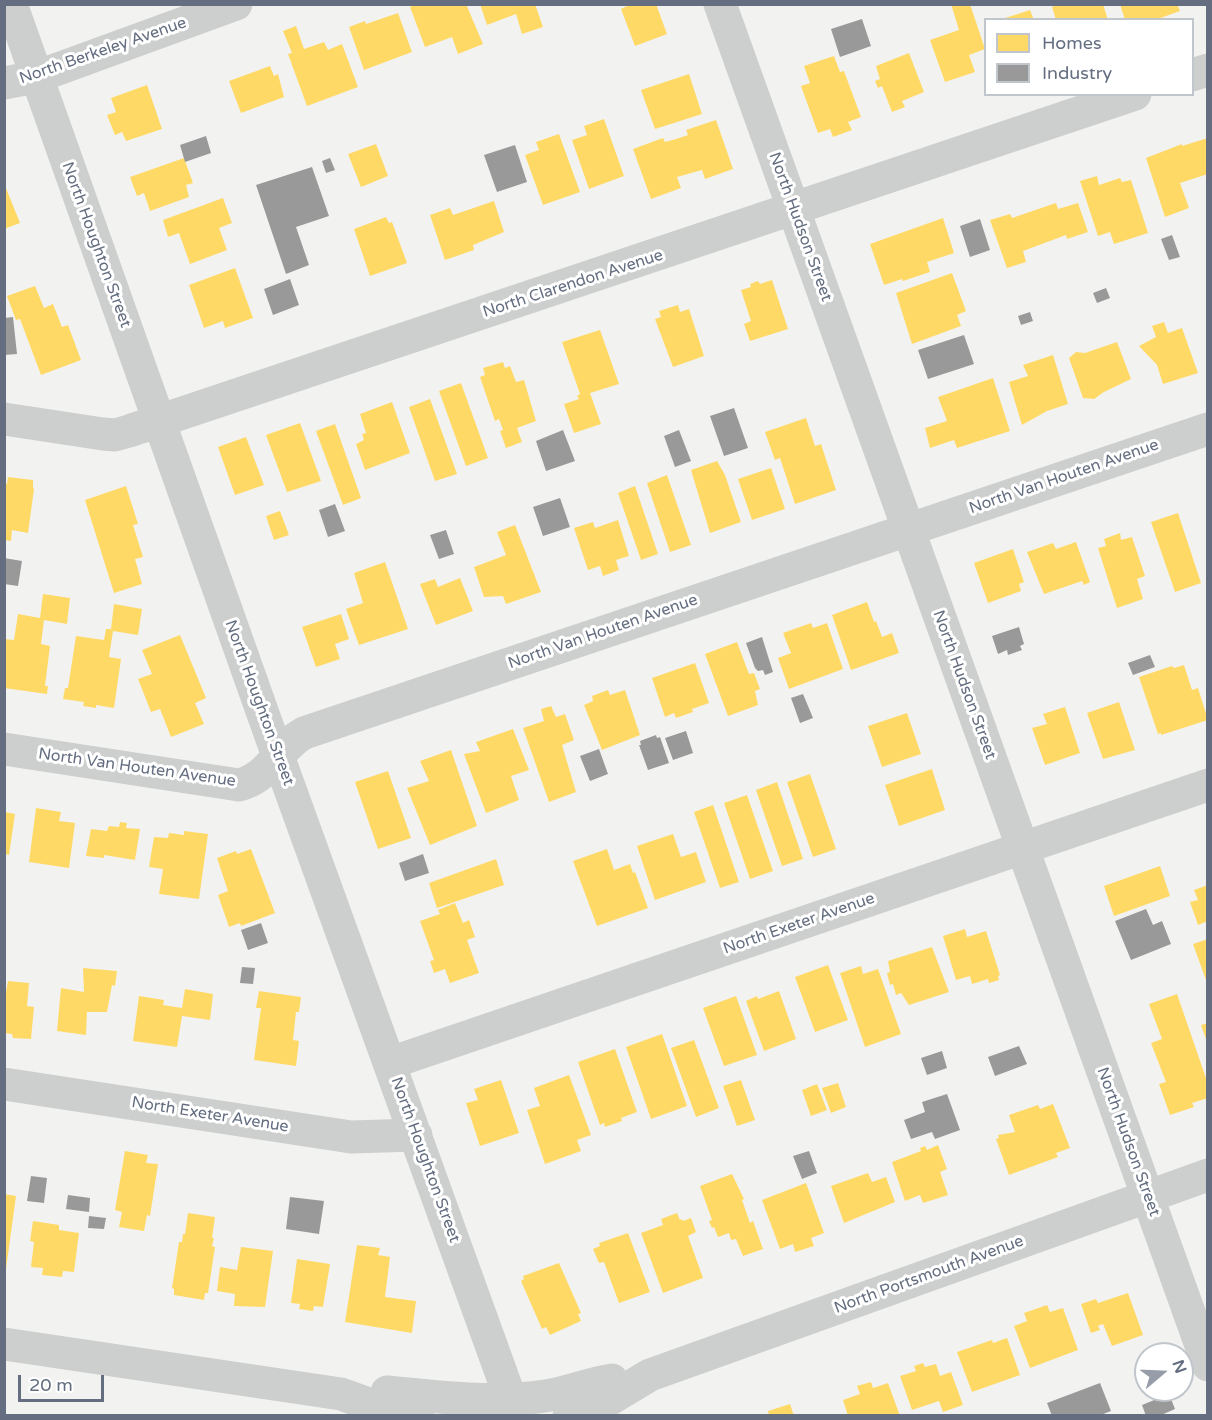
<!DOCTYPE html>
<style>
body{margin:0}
#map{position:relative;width:1212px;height:1420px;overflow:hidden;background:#f2f3f1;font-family:"Varela Round",sans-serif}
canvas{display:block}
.frame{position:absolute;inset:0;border:6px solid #646e80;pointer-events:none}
.legend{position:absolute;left:984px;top:18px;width:210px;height:78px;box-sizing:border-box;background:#fff;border:2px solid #c1c5cc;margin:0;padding:8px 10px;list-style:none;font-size:18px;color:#646e80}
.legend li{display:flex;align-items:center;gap:12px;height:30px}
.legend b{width:30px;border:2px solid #c1c5cc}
.north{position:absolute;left:1134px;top:1342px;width:60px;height:60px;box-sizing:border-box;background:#fff;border:2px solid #c1c5cc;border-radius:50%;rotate:71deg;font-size:16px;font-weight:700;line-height:24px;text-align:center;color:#646e80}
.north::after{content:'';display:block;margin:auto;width:21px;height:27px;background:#969da8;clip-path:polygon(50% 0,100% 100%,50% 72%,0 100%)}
.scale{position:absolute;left:18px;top:1375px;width:86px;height:27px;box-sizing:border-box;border:3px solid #646e80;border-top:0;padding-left:8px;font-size:18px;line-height:21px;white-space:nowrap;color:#646e80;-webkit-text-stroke:4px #fff;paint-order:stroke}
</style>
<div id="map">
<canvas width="1212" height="1420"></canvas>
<div class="frame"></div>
<ul class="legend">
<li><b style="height:16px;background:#ffd966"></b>Homes</li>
<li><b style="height:16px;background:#999"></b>Industry</li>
</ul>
<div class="north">N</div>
<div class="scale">20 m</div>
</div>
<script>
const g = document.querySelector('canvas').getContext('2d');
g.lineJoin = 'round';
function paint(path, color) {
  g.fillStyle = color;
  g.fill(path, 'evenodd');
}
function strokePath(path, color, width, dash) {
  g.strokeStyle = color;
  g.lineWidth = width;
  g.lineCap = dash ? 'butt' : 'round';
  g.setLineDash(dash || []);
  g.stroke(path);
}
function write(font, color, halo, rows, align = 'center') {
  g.font = font + ' "Varela Round",sans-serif';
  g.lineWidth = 6;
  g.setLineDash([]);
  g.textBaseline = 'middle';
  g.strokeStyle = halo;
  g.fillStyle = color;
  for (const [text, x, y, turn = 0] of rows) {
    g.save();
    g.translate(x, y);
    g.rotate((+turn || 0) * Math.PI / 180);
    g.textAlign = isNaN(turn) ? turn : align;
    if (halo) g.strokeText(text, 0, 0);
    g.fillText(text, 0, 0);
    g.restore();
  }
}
paint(new Path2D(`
 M416,4H466L483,44L458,54L452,37L425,47L410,7Z
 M480,4H535L543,27L522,34L516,14L487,25Z
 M631,4H656L667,34L635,46L621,9Z
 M951,4H970L985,49L969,55L975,72L945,82L930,40L959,30Z
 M1059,4H1103L1108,20H1056L1052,7Z
 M1120,4H1177L1180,11L1155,20H1125Z
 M1030,10L1034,20H1002V19Z
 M398,13L412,52L364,70L349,27L365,21L366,24Z
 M296,26L304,49L324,42L328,50L342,44L358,87L307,106L288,54L292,53L283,31Z
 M909,53L924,92L902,101L905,107L892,112L882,86L878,88L875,81L880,79L876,66Z
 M834,56L840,72L844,71L861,117L848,122L852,130L833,137L830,129L818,133L801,86L810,83L804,66Z
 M270,66L274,76L278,74L284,97L241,113L229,81Z
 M689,74L702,114L655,129L641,90Z
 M147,85L162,129L126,141L122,132L115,135L107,115L116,112L111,98Z
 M604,119L624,176L589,189L572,140L587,135L584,126Z
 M716,120L733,169L705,179L702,170L677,177L681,188L651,199L633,149L663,138L665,142L676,139L688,135L686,130Z
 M559,134L580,192L543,205L525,155L539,150L536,142Z
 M1208,138V174L1180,183L1189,208L1165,217L1146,158L1182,144V146Z
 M376,144L388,176L361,187L348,154Z
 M184,158L193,183L186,185L189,197L150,211L144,193L137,196L130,177Z
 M1097,176L1099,185L1120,178L1122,182L1131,180L1148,233L1114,244L1110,232L1098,236L1080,181Z
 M4,183L20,223L4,229Z
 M223,198L232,223L219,228L227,250L190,264L179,233L168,237L163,220Z
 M494,201L504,232L473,245L474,250L445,260L430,215L450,208L453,215Z
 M1056,203L1058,209L1078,203L1088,232L1067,239L1066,235L1023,251L1026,262L1007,268L990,220L1010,214L1012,218Z
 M386,217L389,223L392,222L407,263L370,276L354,229Z
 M943,218L954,253L927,262L930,272L903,281L902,279L884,285L870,244Z
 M235,268L253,318L225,328L223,321L204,328L189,285Z
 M952,273L966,311L957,315L961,326L912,344L896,293Z
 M772,280L788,329L750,341L744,324L751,321L741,290L751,287L750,284L758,281L760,284Z
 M35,286L44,308L53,304L62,327L68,325L81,360L41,375L20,319L16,320L7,296Z
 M678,305L680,312L689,309L704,356L673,367L655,319L661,317L659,311Z
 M1164,322L1168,333L1182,328L1198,373L1163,384L1157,365L1139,346L1156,337L1152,326Z
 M600,330L619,384L590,393L601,424L574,433L564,404L579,399L577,396L580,394L562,342Z
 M1117,342L1131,379L1104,392L1094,399L1083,398L1069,358L1076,352L1085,353Z
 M1053,355L1068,404L1047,411L1022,425L1009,382L1028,376L1023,365Z
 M503,362L505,368L510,366L516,382L524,380L536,421L517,428L522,442L506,448L500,431L503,430L499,419L495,421L480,377L485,375L483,368Z
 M993,378L1010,431L957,448L954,440L930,448L925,428L947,421L938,397Z
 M461,383L488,458L466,466L439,391Z
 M430,399L457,474L435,481L409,407Z
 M392,402L410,453L365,470L356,444L364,440L362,434L366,433L360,414Z
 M806,418L815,446L821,444L836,490L795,504L780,458L775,460L765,432Z
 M300,423L321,481L287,492L266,435Z
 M335,424L361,498L343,505L316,431Z
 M246,437L264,485L235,495L218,447Z
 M717,461L725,475L741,522L710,533L691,470Z
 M771,468L785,509L752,520L738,479Z
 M667,475L691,545L670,552L647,483Z
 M8,477L33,480V488L34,489L28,533L12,530L11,541L4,540V483L7,484Z
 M126,486L138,524L133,525L143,557L135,559L142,584L114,593L85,500Z
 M635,486L658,554L641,560L618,493Z
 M280,511L289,535L274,540L266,516Z
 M1178,513L1201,583L1175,592L1151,522Z
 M618,520L629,556L616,560L619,570L603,576L600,566L588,570L574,528L593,522L595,528Z
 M515,525L541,592L506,604L503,596L484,597L474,567L506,555L497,532Z
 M1120,533L1121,540L1132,537L1145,576L1137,579L1143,599L1117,608L1098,548L1106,546L1104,539Z
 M1076,542L1090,582L1084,585L1082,581L1044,594L1027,552L1053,543L1056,549Z
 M1013,549L1024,582L1019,584L1021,591L988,603L974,563Z
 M385,562L408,629L359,645L346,609L363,603L354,573Z
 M460,578L473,611L436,625L420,584L435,579L438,587Z
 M43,594L70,598L67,624L44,620L41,644L50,646L45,686H48L47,694L4,688V639L14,640L18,614L40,618Z
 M867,602L874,622L876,621L882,637L892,633L899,653L851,670L832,615Z
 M114,604L142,609L138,635L113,631L109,657L121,659L114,708L96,705V708L83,706L84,702L63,699L65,688H68L76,636L104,640L106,629H111Z
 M341,614L349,639L335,644L340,659L316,667L302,627Z
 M811,623L813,628L827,623L843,669L789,689L778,658L791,653L783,633Z
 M180,635L206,698L195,703L204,724L171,737L160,709L151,712L138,679L152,674L142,650Z
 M737,642L749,674L754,673L760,689L755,691L758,705L728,716L705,654Z
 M695,663L709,703L692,709L693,712L676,718L674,713L665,717L652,678Z
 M1184,665L1192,690L1198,688L1208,720L1161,735V733L1158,734L1139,677L1172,666L1174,668Z
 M608,690L610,695L625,690L640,735L602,750L584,705L593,701L592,696Z
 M1119,702L1135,750L1103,759L1087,713Z
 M551,706L556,717L565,714L574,740L562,745L576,792L549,802L523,728L544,721L541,709Z
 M1065,707L1080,753L1045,765L1032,728L1047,724L1043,714Z
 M907,713L921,754L882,767L868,726Z
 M513,729L529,770L511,776L519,800L486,813L464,754L480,751L476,742Z
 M451,750L477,826L430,845L407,788L429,781L420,761Z
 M932,769L945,810L899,826L885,785Z
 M388,771L411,838L378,849L355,782Z
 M810,774L836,849L813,857L787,782Z
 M777,782L803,859L782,866L756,790Z
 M747,795L773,871L750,879L724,803Z
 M713,805L739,882L720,888L694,812Z
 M36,808L61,812L59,821L75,823L69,868L29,862Z
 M5,812L15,814L9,855L5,854Z
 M120,822L127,823L126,828L140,829L135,860L104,855V858L86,856L91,829L107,831L109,826L119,827Z
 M184,831L208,834L199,899L159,894L163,869L149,867L154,837L168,838L169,833L184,835Z
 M673,834L681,857L696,852L706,882L655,900L637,846Z
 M251,849L275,913L241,926L240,923L229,927L218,895L228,891L217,858L236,851L237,854Z
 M607,849L614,870L630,864L633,873L635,872L648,908L597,926L573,861Z
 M496,859L504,885L437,908L429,883Z
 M1160,866L1170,896L1114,916L1104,886Z
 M1208,885V921L1198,925L1190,902L1198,900L1194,890Z
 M455,903L463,923L469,920L475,937L467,940L479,973L450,983L445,969L434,973L430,961L434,960L420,921L440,914L438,910Z
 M965,929L967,937L986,931L1000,975L998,976L999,980L989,983L988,979L972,984L970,976L956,980L943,936Z
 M1208,939V983H1207L1193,944Z
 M932,947L949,992L909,1005L901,993L896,995L893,984L890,985L887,973L890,972L888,961Z
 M828,965L848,1020L815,1032L795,977Z
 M861,966L863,974L878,969L901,1034L865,1047L840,973Z
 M83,968L117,971L115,986L112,985L107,1012H87L86,1035L57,1031L61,988L84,992Z
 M8,981L29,983L27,1006L34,1007L31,1039L13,1038L12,1034L4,1033V992H6Z
 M185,989L213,994L210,1020L182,1016L177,1047L133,1041L139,996L164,1000L163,1005L182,1008Z
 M259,991L301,997L299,1012H296L293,1040L299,1041L296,1066L254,1060L261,1008H256Z
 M779,991L796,1039L764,1051L746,1001L757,996L758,999Z
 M1177,994L1208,1084V1098L1192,1103L1194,1107L1170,1115L1159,1084L1166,1082L1151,1043L1162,1039L1149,1004Z
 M736,996L757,1055L724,1066L703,1008Z
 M1208,1023V1042H1207L1201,1025Z
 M662,1034L687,1106L651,1119L626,1047Z
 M694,1040L719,1108L696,1117L671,1048Z
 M615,1049L637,1112L621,1118L622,1121L605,1127L604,1123L600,1125L578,1062Z
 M569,1075L591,1135L577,1140L581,1151L545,1164L527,1110L540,1106L534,1088Z
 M501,1080L519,1133L480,1146L466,1103L478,1100L474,1089Z
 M741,1080L755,1120L737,1126L723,1086Z
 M838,1083L846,1107L831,1113L822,1088Z
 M817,1084L827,1110L811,1116L802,1090Z
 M1053,1104L1070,1148L1056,1153L1058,1157L1009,1175L996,1139L999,1138L998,1135L1015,1132L1009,1115L1038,1105L1040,1109Z
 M938,1145L947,1169L940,1172L948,1195L923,1203L920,1195L905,1201L892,1162L921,1151L920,1148L925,1146L927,1150Z
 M125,1151L148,1155L146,1163L158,1164L150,1216L147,1215L144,1231L119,1227L122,1212L115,1210Z
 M868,1173L872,1182L886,1177L895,1202L844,1223L831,1186Z
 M732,1174L744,1199L742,1200L750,1223L753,1221L763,1249L743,1256L736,1239L731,1240L729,1233L718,1237L714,1227L712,1228L709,1221L712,1220L700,1186Z
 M806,1183L824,1233L811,1238L814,1246L795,1252L793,1244L780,1249L762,1200Z
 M4,1194L16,1196L6,1269L4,1268Z
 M188,1213L215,1217L212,1238H214L212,1246L215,1247L208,1293H205L204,1300L174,1295V1289L172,1288L179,1242H182L183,1234H185Z
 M677,1213L680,1220L682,1219L683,1221L691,1218L696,1232L688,1236L703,1278L663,1293L641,1233L663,1225L661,1219Z
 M33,1221L59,1225V1230L79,1233L74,1272L63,1271L62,1277L42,1275L43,1268L31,1267L34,1242L30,1241Z
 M628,1233L650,1292L619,1303L604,1262L599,1263L593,1249L600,1246L599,1243Z
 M357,1245L380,1248L378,1255L390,1257L385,1297L416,1301L412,1333L345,1322Z
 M241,1247L273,1251L265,1307L234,1306L235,1294L217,1291L220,1267L237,1270Z
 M297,1259L330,1264L323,1307L314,1306L313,1311L299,1309L300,1304L291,1303Z
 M559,1263L581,1313L578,1314L581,1321L550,1335L546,1327L542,1329L521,1281L524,1279L523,1276Z
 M1128,1293L1143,1335L1112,1346L1103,1324L1098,1326L1100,1330L1091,1333L1081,1304L1096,1299L1098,1303Z
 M1047,1305L1050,1312L1063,1308L1078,1350L1030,1368L1014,1326L1027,1321L1024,1313Z
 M1007,1338L1020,1375L972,1392L957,1352L992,1340L993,1343Z
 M923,1363L925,1367L936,1364L940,1376L951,1372L963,1405L943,1412L939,1401L912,1410L900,1376L916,1371L914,1366Z
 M871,1382L873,1388L888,1383L900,1416H848L843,1400L860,1394L857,1386Z
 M790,1404L794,1416H769L768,1411Z`), '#ffd966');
paint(new Path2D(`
 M862,19L871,46L840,57L831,29Z
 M206,136L211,153L185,162L180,145Z
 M515,145L527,182L497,192L484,155Z
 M330,158L335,170L326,173L322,161Z
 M312,167L329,216L296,227L309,265L286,274L256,185Z
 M980,219L990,250L970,257L960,226Z
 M1172,235L1180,257L1169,260L1161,239Z
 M290,279L299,305L273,315L264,289Z
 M1106,288L1110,298L1097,303L1093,293Z
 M1030,312L1033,321L1021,325L1018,316Z
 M13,317L17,354L4,355V318Z
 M964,335L974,364L928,379L918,350Z
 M734,408L748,448L724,456L710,416Z
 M563,430L575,461L546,471L536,441Z
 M679,430L691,461L675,467L664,436Z
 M560,498L570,527L543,536L533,507Z
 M335,504L345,531L328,537L319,510Z
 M446,530L454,554L439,559L430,535Z
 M4,558L22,561L18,586L4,584Z
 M1019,627L1024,644L1020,646L1022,650L1008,655L1007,650L998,654L992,636Z
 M762,637L773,672L765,675L763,670L758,671L755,668L746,643Z
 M1150,655L1155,667L1133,675L1128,663Z
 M803,694L813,718L800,723L791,698Z
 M686,731L693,753L673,760L665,738Z
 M656,735L657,738L660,737L669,763L648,770L639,745H641L640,741Z
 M599,749L608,774L590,781L580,756Z
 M423,854L429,873L405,881L399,863Z
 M1146,909L1153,925L1162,921L1171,944L1131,960L1115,921Z
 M261,923L268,943L248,950L241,930Z
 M242,967L255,968L253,984L240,983Z
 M1019,1046L1027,1064L995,1076L988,1057Z
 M942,1051L947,1068L927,1075L921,1058Z
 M947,1094L960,1130L935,1139L932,1132L911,1139L904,1120L925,1112L922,1102Z
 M809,1151L817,1173L802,1179L793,1156Z
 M31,1176L47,1178L44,1203L27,1201Z
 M68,1195L90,1198L89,1212L66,1209Z
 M290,1197L324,1201L319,1234L286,1229Z
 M89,1216L106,1218L104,1229L88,1228Z
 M1100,1383L1111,1411L1098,1416H1052L1047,1403Z
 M1169,1394L1175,1409L1159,1416H1146L1142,1405Z`), '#999');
strokePath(new Path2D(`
 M11,4L278,756L511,1400
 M720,4L1208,1365
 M1192,75L1208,70
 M4,83L36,77L236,4
 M4,419L103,434L115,435L129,431L1135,94
 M4,749L239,785C271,777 277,748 304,733L1208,429
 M390,1063L1208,785
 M4,1084L351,1137L416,1135
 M4,1344L341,1394L380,1408L418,1416
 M387,1392C439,1397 492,1404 545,1396C568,1393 589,1383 612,1380
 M569,1416L610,1399L650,1375L1208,1175`), '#cdcece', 33);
write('16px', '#646e80', '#fff', [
 ["North Berkeley Avenue",103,51,-19],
 ["North Hudson Street",800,227,70],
 ["North Houghton Street",96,245,70],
 ["North Clarendon Avenue",573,284,-18],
 ["North Van Houten Avenue",1064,477,-19],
 ["North Van Houten Avenue",603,632,-19],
 ["North Hudson Street",964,685,70],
 ["North Houghton Street",259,703,70],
 ["North Van Houten Avenue",137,768,8],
 ["North Exeter Avenue",799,924,-19],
 ["North Exeter Avenue",210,1115,9],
 ["North Hudson Street",1128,1142,70],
 ["North Houghton Street",425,1160,70],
 ["North Portsmouth Avenue",929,1275,-20]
]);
</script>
